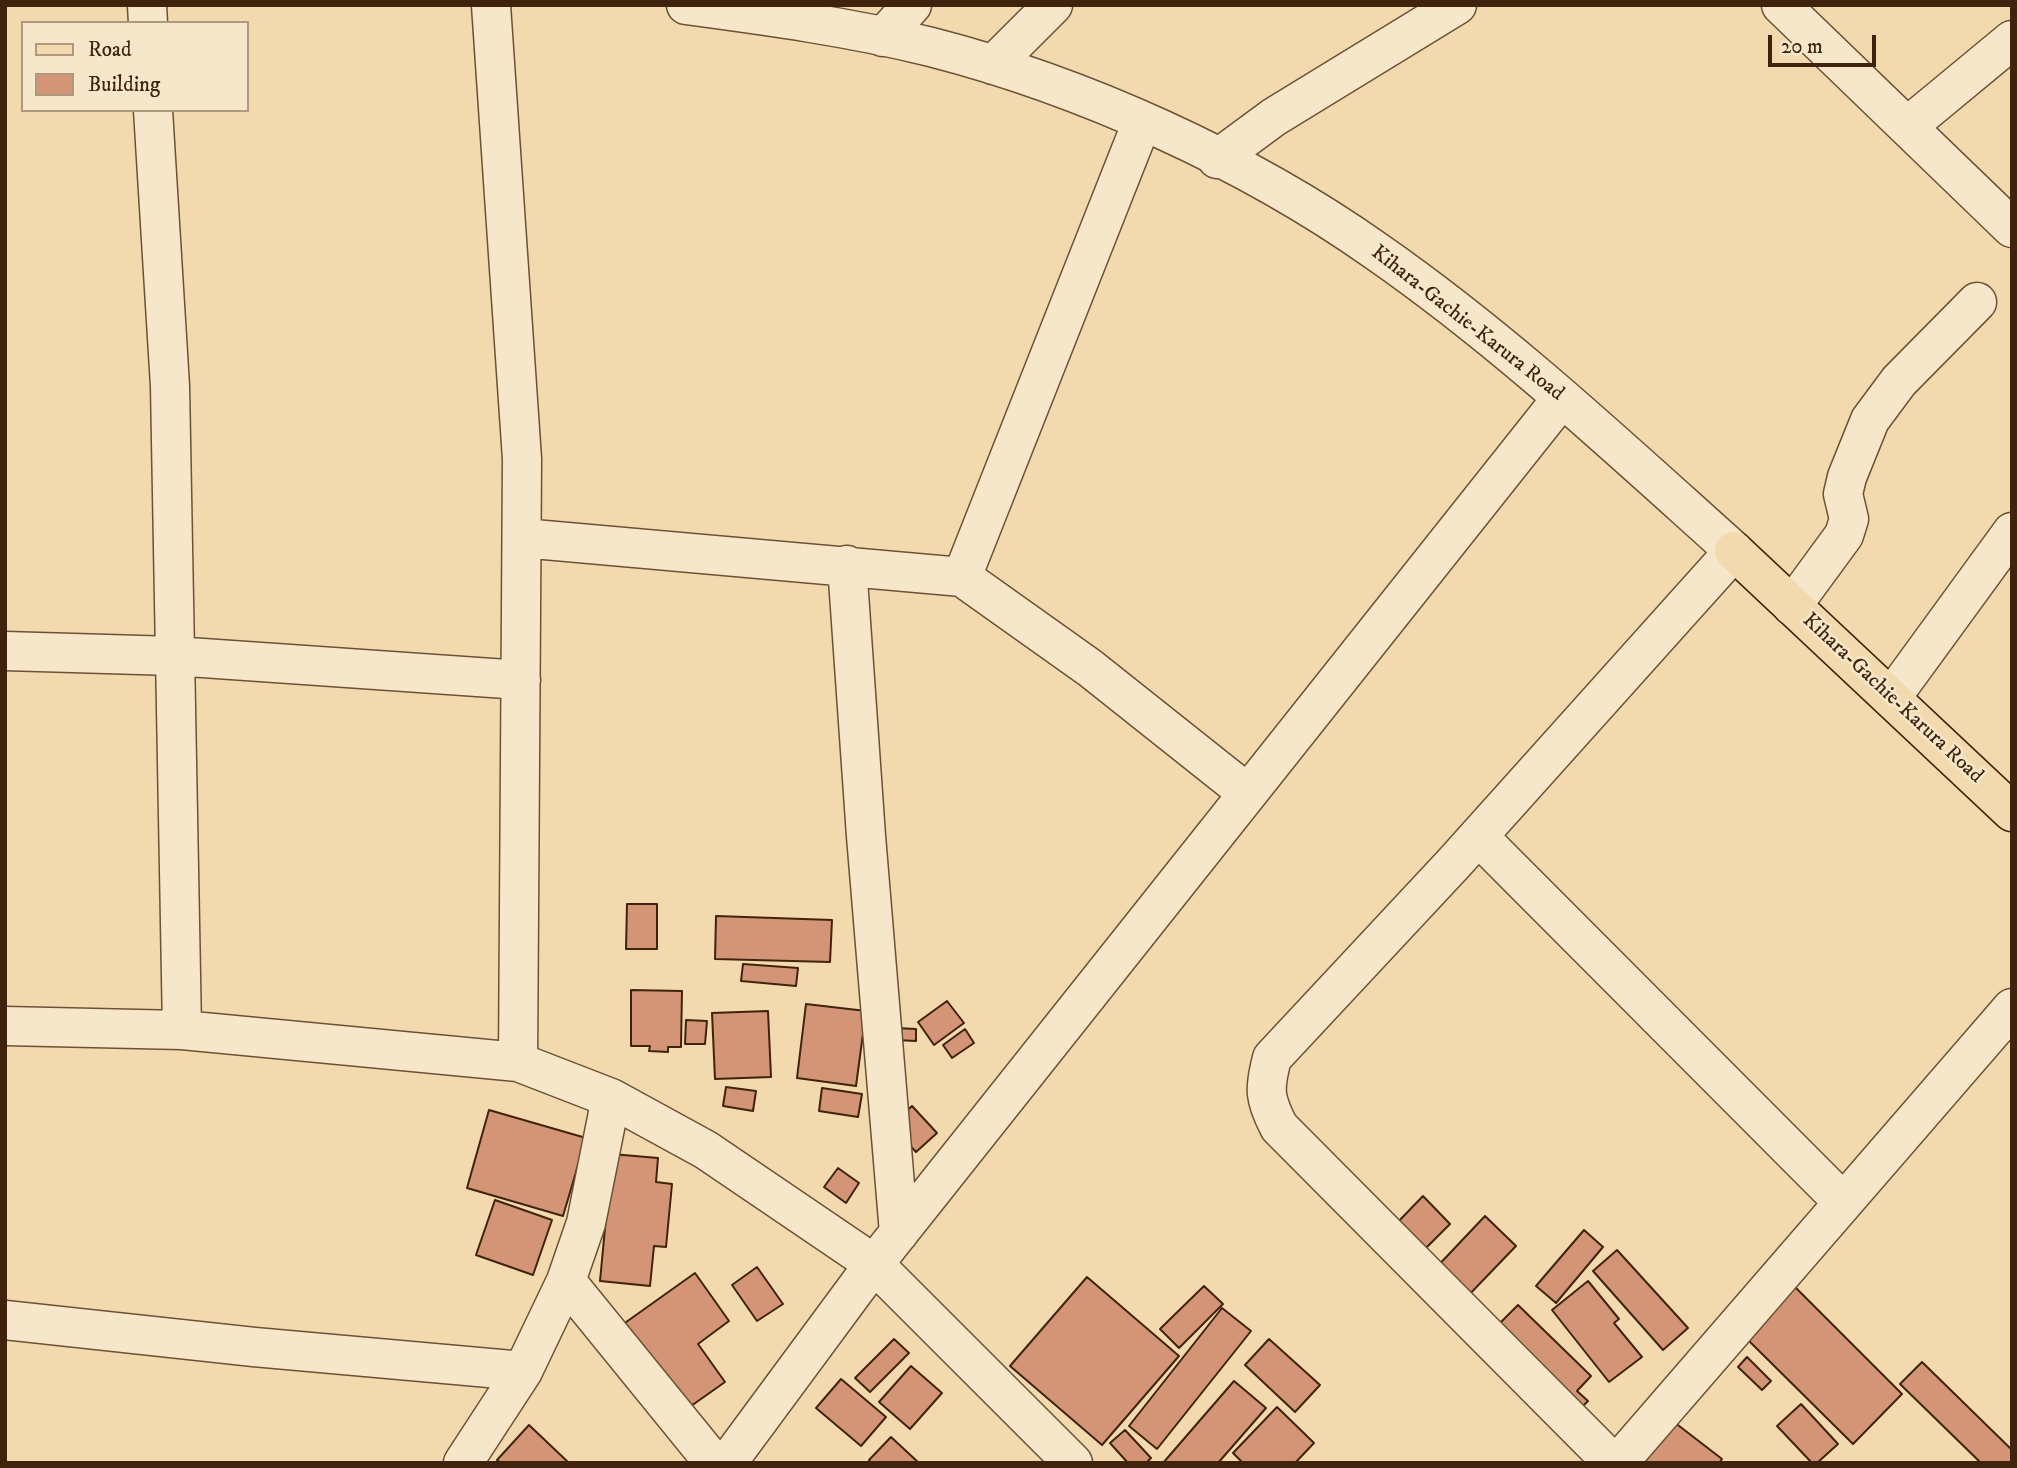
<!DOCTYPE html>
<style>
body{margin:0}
#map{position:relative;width:2017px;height:1468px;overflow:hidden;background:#f2daae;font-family:"IM FELL DW Pica",serif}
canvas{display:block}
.frame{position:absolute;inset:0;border:7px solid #40230c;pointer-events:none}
.legend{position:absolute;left:21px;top:21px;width:228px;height:91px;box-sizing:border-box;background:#f7e7ca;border:2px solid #ae997e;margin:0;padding:9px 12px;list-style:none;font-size:21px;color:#40230c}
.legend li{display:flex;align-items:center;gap:14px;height:35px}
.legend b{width:35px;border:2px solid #ae997e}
.scale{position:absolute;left:1768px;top:35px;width:108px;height:32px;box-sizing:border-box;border:4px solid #40230c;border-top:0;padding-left:9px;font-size:21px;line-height:24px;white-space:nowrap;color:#40230c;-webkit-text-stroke:5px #f7e7ca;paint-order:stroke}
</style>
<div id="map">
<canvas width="2017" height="1468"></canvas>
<div class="frame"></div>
<ul class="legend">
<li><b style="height:9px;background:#f2daae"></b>Road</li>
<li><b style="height:19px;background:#d39576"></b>Building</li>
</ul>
<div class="scale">20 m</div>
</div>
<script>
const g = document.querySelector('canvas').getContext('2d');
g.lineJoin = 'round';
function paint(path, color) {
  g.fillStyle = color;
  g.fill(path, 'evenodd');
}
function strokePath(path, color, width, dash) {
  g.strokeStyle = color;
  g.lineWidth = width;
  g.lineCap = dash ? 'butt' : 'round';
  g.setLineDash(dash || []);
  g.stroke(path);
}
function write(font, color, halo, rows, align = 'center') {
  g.font = font + ' "IM FELL DW Pica",serif';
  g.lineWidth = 5;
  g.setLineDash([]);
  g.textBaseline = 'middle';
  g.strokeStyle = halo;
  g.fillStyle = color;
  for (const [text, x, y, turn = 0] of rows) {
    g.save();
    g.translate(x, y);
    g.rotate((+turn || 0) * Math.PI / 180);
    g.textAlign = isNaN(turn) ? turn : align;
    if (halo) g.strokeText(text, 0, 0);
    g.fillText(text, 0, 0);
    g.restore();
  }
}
const building = new Path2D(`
 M627,904H657V949H626Z
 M716,916L832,920L830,962L715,959Z
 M743,964L798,968L796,986L741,981Z
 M631,990L682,991L681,1047H668V1052L649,1051L650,1046H631Z
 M947,1001L964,1023L934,1045L918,1022Z
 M806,1004L866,1011L856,1086L797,1078Z
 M768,1011L771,1077L715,1079L712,1013Z
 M686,1020L707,1021L705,1044H685Z
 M896,1028L916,1029V1041L896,1040Z
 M965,1029L974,1043L952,1058L943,1045Z
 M726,1087L756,1091L753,1111L723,1106Z
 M822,1088L862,1094L858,1117L819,1111Z
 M912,1106L937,1133L916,1152L891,1125Z
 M489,1110L586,1138L563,1216L467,1188Z
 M612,1154L658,1158L656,1182L672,1184L666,1247L654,1246L650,1286L600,1281Z
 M838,1168L859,1183L846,1203L824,1187Z
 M1423,1196L1450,1224L1422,1252L1395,1225Z
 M495,1200L552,1220L533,1275L476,1255Z
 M1485,1216L1516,1246L1464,1300L1433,1271Z
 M1584,1230L1603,1247L1556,1303L1536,1286Z
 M1617,1250L1688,1328L1663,1350L1593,1271Z
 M757,1267L783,1304L757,1321L732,1285Z
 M695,1273L729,1321L698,1344L725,1382L684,1411L622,1325Z
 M1087,1277L1179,1356L1102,1445L1010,1366Z
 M1588,1281L1619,1319L1614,1323L1642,1357L1609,1382L1552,1310Z
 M1792,1284L1902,1394L1853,1444L1742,1334Z
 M1204,1286L1223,1304L1179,1348L1160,1329Z
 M1518,1305L1591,1376L1577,1391L1588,1401L1574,1415L1490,1333Z
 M1222,1308L1251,1331L1157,1449L1129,1426Z
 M894,1339L909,1353L870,1392L855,1378Z
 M1269,1339L1320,1385L1295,1412L1245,1365Z
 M1747,1357L1771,1381L1762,1390L1738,1367Z
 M1922,1362L2012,1450V1463H1981L1900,1384Z
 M911,1366L942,1393L910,1429L879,1402Z
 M841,1379L886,1417L861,1446L816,1408Z
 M1234,1381L1266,1408L1218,1463H1163Z
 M1801,1404L1838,1444L1817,1463H1812L1777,1426Z
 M1277,1407L1314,1443L1295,1463H1243L1233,1453Z
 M1674,1422L1722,1459L1719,1463H1641Z
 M529,1425L569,1463H501L497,1460Z
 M1125,1430L1151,1458L1146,1463H1128L1110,1443Z
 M891,1437L919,1463H871L869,1460Z`);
paint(building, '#d39576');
strokePath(building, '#40230c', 2);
const minor = new Path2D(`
 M147,5L148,23
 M491,5L522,459L518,1062
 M686,5C768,16 850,27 931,47C1083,86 1247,160 1376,251C1504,340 1618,447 1734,551L1454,863L1272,1058C1264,1089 1264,1098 1279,1127L1613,1463
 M1781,5L2012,228
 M883,37L912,5
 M993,65L1053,5
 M153,110L170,386L182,1030
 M1908,126L2012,40
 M1217,159L1274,117L1457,5
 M522,538L962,577L1090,668L1246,792
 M847,565L866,836L899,1233
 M962,577L1142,122
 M1792,606L1844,535L1849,519L1843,494L1847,477L1870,420L1899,381L1977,302
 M5,651L174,656L521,680
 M1891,698L2012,532
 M1478,836L1843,1202
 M5,1026L182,1030L518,1062L611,1098L706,1150L874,1264L1073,1463
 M566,1281L714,1463
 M5,1320L254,1347L523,1371L566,1281L586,1223L611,1098
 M463,1463L523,1371
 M727,1463L874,1264L1562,398
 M1618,1463L2012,1008`);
const major = new Path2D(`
 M1734,551L2012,812`);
strokePath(minor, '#6c5134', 41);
strokePath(major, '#40230c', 41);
strokePath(minor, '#f7e7ca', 38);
strokePath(major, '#f2daae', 38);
write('21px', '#40230c', '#f7e7ca', [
 ["Kihara-Gachie-Karura Road",1467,324,38],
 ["Kihara-Gachie-Karura Road",1892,699,43]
]);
</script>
